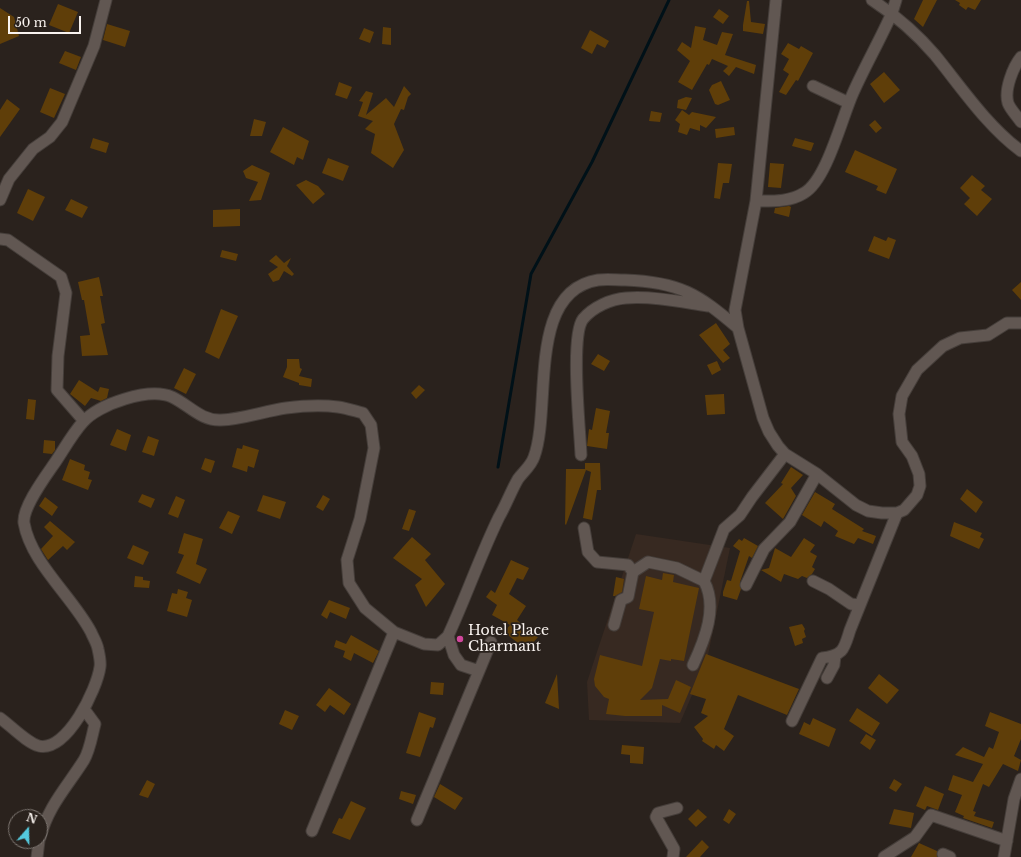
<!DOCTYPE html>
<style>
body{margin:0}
#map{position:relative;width:1021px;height:857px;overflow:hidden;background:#2a221d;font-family:"Libre Baskerville",serif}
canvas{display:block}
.north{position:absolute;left:8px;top:809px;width:40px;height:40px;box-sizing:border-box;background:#2a221d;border:1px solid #7d7671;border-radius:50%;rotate:20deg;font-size:11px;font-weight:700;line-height:16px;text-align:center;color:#f9f3ef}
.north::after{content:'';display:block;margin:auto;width:14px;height:18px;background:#54cade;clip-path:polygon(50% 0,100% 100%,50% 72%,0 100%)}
.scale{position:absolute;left:8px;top:16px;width:73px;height:18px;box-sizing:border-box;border:2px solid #f9f3ef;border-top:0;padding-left:5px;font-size:12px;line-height:14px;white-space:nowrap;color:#f9f3ef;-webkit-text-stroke:3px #2a221d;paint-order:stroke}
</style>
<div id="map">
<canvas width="1021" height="857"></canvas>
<div class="north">N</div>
<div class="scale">50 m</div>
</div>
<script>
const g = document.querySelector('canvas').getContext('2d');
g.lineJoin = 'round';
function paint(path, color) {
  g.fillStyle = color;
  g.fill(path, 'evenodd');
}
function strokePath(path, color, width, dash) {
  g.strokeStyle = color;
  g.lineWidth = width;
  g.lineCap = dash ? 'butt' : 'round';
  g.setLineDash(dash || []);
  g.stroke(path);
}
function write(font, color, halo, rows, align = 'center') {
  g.font = font + ' "Libre Baskerville",serif';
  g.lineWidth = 3.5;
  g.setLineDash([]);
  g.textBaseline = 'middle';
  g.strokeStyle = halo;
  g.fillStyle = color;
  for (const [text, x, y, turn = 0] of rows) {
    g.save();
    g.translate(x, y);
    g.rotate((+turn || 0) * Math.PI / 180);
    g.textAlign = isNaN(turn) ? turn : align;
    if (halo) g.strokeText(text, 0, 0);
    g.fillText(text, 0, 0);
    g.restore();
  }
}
paint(new Path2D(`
 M636,534L730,548L707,660L680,723L589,720L587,682Z`), '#372921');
strokePath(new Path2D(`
 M498,467L531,274L592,162L669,0`), '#001118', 3);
paint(new Path2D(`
 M923,0H937L923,27L914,19Z
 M955,0H981L975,10L968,7L966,10L959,5L960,3Z
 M747,1H749L751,22L765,24L763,34L743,31V25Z
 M58,4L78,12L69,33L49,25Z
 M0,8L14,17L19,36L0,44Z
 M719,9L729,16L723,24L713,17Z
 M107,24L130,31L125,47L103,40Z
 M695,26L706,28L703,40L717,45L722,32L733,34L725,55L756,65L754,74L736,67L729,76L723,71L728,66L712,59L709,65L707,64L692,90L678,82L690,61L677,50L682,42L691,48Z
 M383,27L391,28V45L382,44Z
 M364,28L374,32L370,43L359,39Z
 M590,30L609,41L605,48L597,44L592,54L581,48Z
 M788,43L799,49L801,46L813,53L798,81L796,80L786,95L779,92L789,74L783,70L789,59L781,54Z
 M65,51L81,57L76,70L59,63Z
 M884,72L900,90L884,103L870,84Z
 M721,81L730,100L718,105L715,104L709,90L712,85Z
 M339,82L352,87L347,99L335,95Z
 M404,86L411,94L408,97L404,110L401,109L394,124L404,150L393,168L371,153L375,134L365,129L373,121L358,116L363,102L359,101L366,91L373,93L366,115L386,98L394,107Z
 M50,88L65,94L54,118L40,112Z
 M686,97L692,98L686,110L677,108L678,100Z
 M7,99L20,109L0,137V110Z
 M682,110L689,115L692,112L716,117L706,128L700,125V131L690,128L687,135L678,132L680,124L675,120Z
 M651,111L662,113L660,122L649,121Z
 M254,119L266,122L262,136H250Z
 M875,120L882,128L876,133L869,125Z
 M283,127L309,141L303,160L297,157L294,165L270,152Z
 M734,127L735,135L716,138L715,129Z
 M93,138L109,143L106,153L90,148Z
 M795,138L814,143L811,151L792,146Z
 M855,150L897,169L886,194L876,190L878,186L845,172Z
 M328,158L349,166L343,181L322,173Z
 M718,163L732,164L729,183H723L720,199L714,198Z
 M770,163L784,164L781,188L768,187Z
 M252,165L270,173L261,200L249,201L258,182L246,178L243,171Z
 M972,175L985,186L981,190L992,199L977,216L964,204L970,198L960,188Z
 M306,180L318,186L325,194L313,204L296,185Z
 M28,189L45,197L33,221L17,213Z
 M71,199L88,207L82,218L65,210Z
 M789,206L791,207L789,217L774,213L775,208Z
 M240,209V226L213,227V210Z
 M874,236L886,241L888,237L896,240L889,259L868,251Z
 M222,250L238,254L236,261L220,257Z
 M276,255L284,263L291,258L287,266L294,274L292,276L284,271L279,280L273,282L268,274L278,267L269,261Z
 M99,277L103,296H100L105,323L101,324L108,355L82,356L80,336L90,335L84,300H82L78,282Z
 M1021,282V300L1012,290Z
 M221,309L238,316L219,359L205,352Z
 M716,323L730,344L723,350L730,358L723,363L699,335Z
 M598,354L610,361L604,371L591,364Z
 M287,359H299L300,368L302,369L299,376L312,379L311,387L299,385V383L283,377L287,367Z
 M717,361L721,370L712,375L707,365Z
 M184,368L196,374L186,394L174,388Z
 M79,380L98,392L100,387L109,389L107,398L101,401L91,398L85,406L70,394Z
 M419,385L425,390L416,399L411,393Z
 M724,394L725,414L707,415L705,395Z
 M28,399L36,400L34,420L26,419Z
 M596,408L610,411L606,433H609L607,449L587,446L589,429L592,430Z
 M117,429L131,435L126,451L110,445Z
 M148,436L159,440L154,456L142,452Z
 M44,440L55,441V450L52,454L43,453Z
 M243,445L259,450L254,468L248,466L247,472L232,467L237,448L242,449Z
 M205,458L215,461L211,473L201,469Z
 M70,459L85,465L84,470L90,472L88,479L92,480L88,490L62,480Z
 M585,463H600L601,490H597L592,520L583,518L591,472L586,470L566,525L565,524L566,469H585Z
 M791,467L803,475L791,488L796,496L783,519L765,503L783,484L781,483Z
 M967,489L983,502L976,513L960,499Z
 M815,492L835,504L832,509L864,529L862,531L876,536L873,544L858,538L854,544L835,536L838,531L824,521L821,527L802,515Z
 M142,494L155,499L151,508L138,502Z
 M263,495L286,502L280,519L257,511Z
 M323,495L330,499L323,511L316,507Z
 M176,496L185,500L178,518L168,514Z
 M45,497L58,507L52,516L39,506Z
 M409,509L416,511L409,531L402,529Z
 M228,511L240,516L232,534L219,528Z
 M50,521L75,542L67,550L63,546L48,560L41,549L53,536L44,527Z
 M954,522L982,533L980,537L984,539L979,549L950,536Z
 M184,533L203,539L196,564L207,569L200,584L176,573L184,555L178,553Z
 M412,537L431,554L425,560L445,584L426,607L415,585L422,579L393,558Z
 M744,538L758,546L752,558L749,556L740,582L741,589L737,600L723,596V592L727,580L731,581L740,551L733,546L739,539L742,541Z
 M804,538L815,545L810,552L817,556L812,567L815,569L812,574L807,578L802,576L798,579L784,574L781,582L761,570L769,568L775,548L791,557Z
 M133,545L149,552L143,565L127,558Z
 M511,560L529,568L523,580L517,578L509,594L526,606L517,620L538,637L527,650L504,632L510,625L492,615L497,605L486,597L491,590L495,593Z
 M663,573L674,575L673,582L699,588L684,661L671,659V661L660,659L652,688L640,700L668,699L676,680L691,687L680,713L662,705V716H625L606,714L609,699L604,697L595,686L594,679L600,655L642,666L654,612L639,609L646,576L662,580Z
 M135,576L143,577V580L150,581L149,588L134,587Z
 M616,577L624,579L622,592L615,596H613Z
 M178,589L188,592L186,598L192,600L187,617L167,611L172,593L177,594Z
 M329,600L350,608L346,619L330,612L327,619L321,615Z
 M802,624L805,629L804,631L806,637L802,639L803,643L795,646L789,627Z
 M351,635L379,651L373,663L354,653L351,661L343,657L345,651L334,647L336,640L346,644Z
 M706,654L799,689L787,715L738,695L724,729L734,736L724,751L716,745L714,749L702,741L703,739L694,727L708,716L701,713L706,699L690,694Z
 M557,674L559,709L545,703Z
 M879,674L899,690L887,704L868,688Z
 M431,682L444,683L443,695L430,694Z
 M329,688L351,704L344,715L330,705L325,712L316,705Z
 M857,708L880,723L872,736L849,721Z
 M285,710L299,716L292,730L279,724Z
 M419,712L436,718L433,728L430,727L420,757L406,753Z
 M990,712L1021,724V739L1014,756L1021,760L1018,771L1003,764L989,787L983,784L973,811L976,812L974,816L994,822L992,828L963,818L964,816L955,812L962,795L948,790L953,775L973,782L983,764L955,755L963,747L984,757L989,747L993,749L999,732L985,726Z
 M813,718L836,729L829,747L799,734L804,722L810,725Z
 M866,734L876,740L870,750L860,743Z
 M622,745L644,747L643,764L630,763V755L621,754Z
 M894,779L902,784L896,792L889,788Z
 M147,780L155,784L148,798L139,795Z
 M440,784L463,798L455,810L434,797Z
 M925,786L944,794L938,810L927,806L925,810L916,806Z
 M401,791L416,795L413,804L399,799Z
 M351,801L366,808L350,840L332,833L339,818L342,819Z
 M698,809L707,817L696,827L688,819Z
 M729,809L736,814L729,824L723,820Z
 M894,809L914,813L911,828L889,824Z
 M702,840L709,847L700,857H686Z
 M919,843L937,851V857H911Z`), '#5f3e09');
const minor = new Path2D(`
 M776,0L756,201L735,310L738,328L763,418L769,432L778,446L785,454L817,474L856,505L868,511L882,513H897L904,510L917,495L920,486L919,474L912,456L902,442L899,414L902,396L917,370L943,346L960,338L988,335L1007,323H1021
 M872,0C895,15 917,34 935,55C961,87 987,126 1021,151
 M1021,57C1013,67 1004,90 1008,103C1010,109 1017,116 1021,122
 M813,86L849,103
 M0,200L9,179L33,149L50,137L62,122L94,46L106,0
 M756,201C772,201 790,202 804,193C827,180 842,117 853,93C865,66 880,40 892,13L896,0
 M0,239L8,240L61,277L66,293L58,356L57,390L84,421
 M581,455C580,430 570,336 583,319C593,307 611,299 626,298C653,296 681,302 708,306
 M584,528L588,552L597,562L628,565L633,572L628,597L621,600L614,625
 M633,572L648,562L677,568L704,581
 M813,581L829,589L851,604L859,605
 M746,585L764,549L790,522L817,474
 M693,665C705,639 718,607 704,581L724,529L740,515L752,497L785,454
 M479,671L491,642
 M827,678L834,665L835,656
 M0,718C10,725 27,743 39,746C67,752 97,689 100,667C101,662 99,654 98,649C97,643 93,637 91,632C72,596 31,563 24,523C22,508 45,477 54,464C63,451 72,434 83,422C99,404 149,387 172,397C189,405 201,421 221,420C243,419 265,411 286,408C302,406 322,405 338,407C346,408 355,411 363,413L371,425L374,448L360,519L347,560L349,583L365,608L394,632L424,644L438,645L448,636C466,597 480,556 499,517C506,505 511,491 518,479C523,472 531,466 534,457C552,409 526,291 598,280C607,279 616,280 625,280C680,282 698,294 738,328
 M792,721L822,658C844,655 844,649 850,630L897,513
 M417,820L479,671L461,665L454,655L448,636
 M312,831L394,632
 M40,838C48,806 67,787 84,760C90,750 92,735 95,724L84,709
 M943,854L950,857
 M37,857L39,841
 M673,857L674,849L656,817L658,813L677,808
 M884,857L915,837L931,815L1007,841
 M1004,857L1014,799L1021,779`);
strokePath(minor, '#453e3a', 13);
strokePath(minor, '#615752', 11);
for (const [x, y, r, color] of [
 [460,639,4,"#d1479c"]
]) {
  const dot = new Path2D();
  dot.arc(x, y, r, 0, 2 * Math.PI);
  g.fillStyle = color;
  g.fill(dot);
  strokePath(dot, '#2a221d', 1.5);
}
write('14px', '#f9f3ef', '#2a221d', [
 ["Hotel Place",468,631],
 ["Charmant",468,647]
], 'left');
</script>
